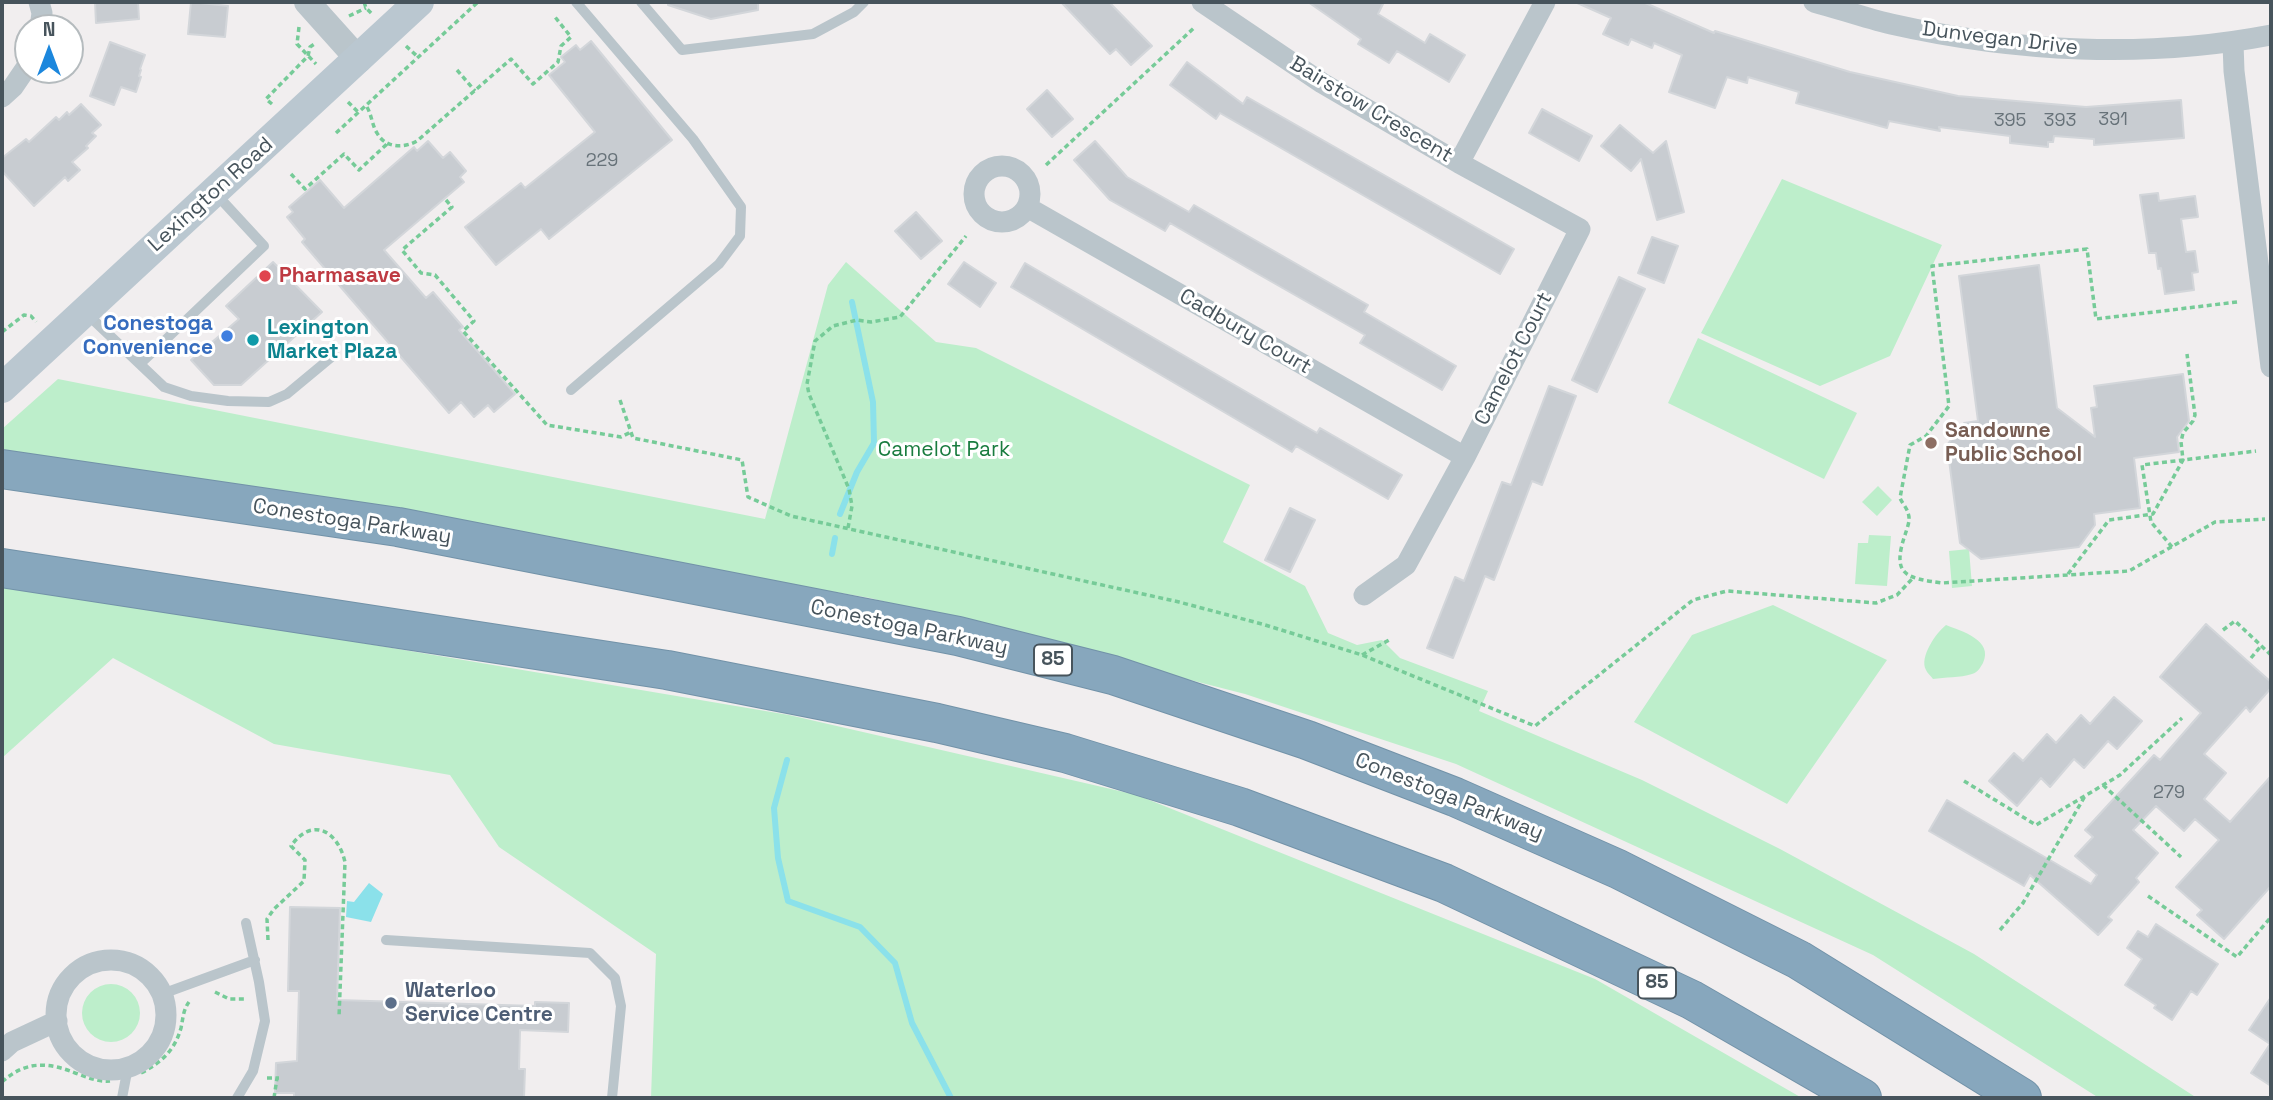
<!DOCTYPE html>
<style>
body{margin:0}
#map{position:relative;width:2273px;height:1100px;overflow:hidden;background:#f1eeef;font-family:"Space Grotesk",sans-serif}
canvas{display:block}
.frame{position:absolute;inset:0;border:4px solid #47545c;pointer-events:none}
.north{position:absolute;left:14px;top:14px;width:70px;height:70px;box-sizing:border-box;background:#fff;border:2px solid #b5bbbe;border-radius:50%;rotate:0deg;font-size:19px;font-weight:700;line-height:28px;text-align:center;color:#47545c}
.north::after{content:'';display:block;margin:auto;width:24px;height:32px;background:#1c87dd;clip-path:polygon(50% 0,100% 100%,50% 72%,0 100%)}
</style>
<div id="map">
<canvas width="2273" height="1100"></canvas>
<div class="frame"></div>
<div class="north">N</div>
</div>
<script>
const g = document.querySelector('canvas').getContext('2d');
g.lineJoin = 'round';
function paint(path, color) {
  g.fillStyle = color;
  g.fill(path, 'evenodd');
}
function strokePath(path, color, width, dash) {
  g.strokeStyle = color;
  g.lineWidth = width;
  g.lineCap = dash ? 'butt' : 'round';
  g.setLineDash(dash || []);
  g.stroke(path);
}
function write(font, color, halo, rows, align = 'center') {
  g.font = font + ' "Space Grotesk",sans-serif';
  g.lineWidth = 6;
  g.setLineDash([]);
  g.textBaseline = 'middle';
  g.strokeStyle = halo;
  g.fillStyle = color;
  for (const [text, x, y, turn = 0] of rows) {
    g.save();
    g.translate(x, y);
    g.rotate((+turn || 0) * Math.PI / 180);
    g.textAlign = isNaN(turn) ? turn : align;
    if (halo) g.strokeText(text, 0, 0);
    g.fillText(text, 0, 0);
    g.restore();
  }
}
paint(new Path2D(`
 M1782,179L1942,245L1890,356L1820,386L1701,333Z
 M846,262L936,342L976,348L1250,485L1223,542L1305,586L1328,633L1357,645L1382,640L1400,658L1488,691L1479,711L1642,780L1780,849L1974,954L2197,1098H2099L1873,955L1456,764L1245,694L870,598L2,449V429L58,379L765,519L828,285Z
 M1698,338L1857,413L1824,479L1668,403Z
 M1878,486L1892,500L1877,516L1862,502Z
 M1869,535L1891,536L1887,586L1855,584L1858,543H1868Z
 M1969,549L1972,586L1952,588L1949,551Z
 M2,585L268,627L789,715L1137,795L1595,979L1802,1098H651L656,954L499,847L450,775L274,744L113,658L2,758Z
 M1773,605L1887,660L1787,804L1634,722L1692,635Z
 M1946,625C1961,631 1994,640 1983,663C1980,668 1978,672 1972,674C1960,678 1945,677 1933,679C1931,676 1927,673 1926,670C1919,657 1936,633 1946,625Z
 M82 1013a29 29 0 1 1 58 0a29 29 0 1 1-58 0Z`), '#bdeecb');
paint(new Path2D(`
 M369,883L383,894L371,922L346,917L347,901L354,902Z`), '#8be1ea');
strokePath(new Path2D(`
 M840,514L857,472L874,443L873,402L852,302
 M832,554L835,538
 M787,760L774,808L778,858L788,901L860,927L895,963L912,1023L951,1098`), '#8be1ea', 6);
const building = new Path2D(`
 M95,2H138L139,19L96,23Z
 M191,2L228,6L225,37L188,34Z
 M668,2H758V10L711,19L668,5Z
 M1061,2H1109L1152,46L1131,65L1116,49L1110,54Z
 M1308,2H1384L1378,14L1425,43L1430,34L1465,55L1449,82L1397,51L1389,63L1358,44L1361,39Z
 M1575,2H1643L1714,33L1715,31L1850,72L1958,96L2086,107L2181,100L2184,138L2094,145V139L2054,136L2053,142H2048V147L2010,143V136L1939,127L1940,131L1889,121L1887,128L1796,103L1799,92L1748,77L1747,83L1727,77L1715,108L1669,92L1682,55L1654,43L1652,48L1631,39L1628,45L1603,34L1611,18Z
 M591,41L672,140L549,239L541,229L496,265L465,227L521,183L525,188L595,132L549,75L565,62L561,57L576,45L580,50Z
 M110,42L145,55L140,69L141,70L139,76L141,77L136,92L121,87L114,105L90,96Z
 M1187,62L1243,104L1247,97L1514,249L1500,274L1220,113L1216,119L1170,85Z
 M1047,90L1073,119L1052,137L1027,109Z
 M81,104L101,125L92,133L96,136L86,146L88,148L72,162L80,170L68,181L65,177L34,206L2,171V158L26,139L29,142L56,117L59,120L67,112L69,115Z
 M1542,109L1592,136L1579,161L1529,133Z
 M1620,125L1653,153L1666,141L1684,212L1657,220L1641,159L1631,171L1601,146Z
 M428,141L443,158L450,152L466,171L460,177L464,182L384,250L426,298L433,292L463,327L459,330L515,394L494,412L488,405L474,417L461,402L449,413L302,242L305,239L287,217L293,212L289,207L320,180L344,208L414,147L417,151Z
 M1095,141L1127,177L1189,212L1194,205L1368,305L1364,312L1456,366L1442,390L1360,343L1365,335L1258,274L1170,223L1165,231L1110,200L1074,160Z
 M2158,193L2159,201L2195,196L2198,217L2181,219L2186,252L2195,251L2198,272L2192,273L2194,290L2165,294L2161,268L2158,269L2156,253H2149L2140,195Z
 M916,212L942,241L921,259L895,231Z
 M1652,237L1678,246L1664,283L1638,273Z
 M273,262L322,312L241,385H214L191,360L239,319L226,306Z
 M964,262L996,283L980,307L948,284Z
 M1025,263L1317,433L1320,428L1402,475L1388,499L1296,446L1292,452L1011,287Z
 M2039,265L2057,408L2095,437L2091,408L2097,407L2094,386L2183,374L2189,421L2177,437L2179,452L2134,458L2140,508L2094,514L2095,525L2079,547L1981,559L1960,543L1947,445L1964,423L1978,421L1959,276Z
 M1619,277L1645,289L1597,392L1572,380Z
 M1549,386L1576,396L1542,485L1532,481L1494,580L1485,576L1453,658L1427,648L1455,577L1464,581L1502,482L1511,485Z
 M1290,508L1315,520L1290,572L1265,560Z
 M2206,624L2271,682V688L2250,712L2246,707L2204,754L2226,773L2204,799L2230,822L2271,776V886L2224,939L2197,915L2202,910L2176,887L2219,840L2195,819L2184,831L2156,806L2133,830L2158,853L2136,878L2139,882L2108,917L2112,920L2098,935L2030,875L2024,886L1929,831L1947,800L2091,884L2097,875L2075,856L2093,837L2085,830L2154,755L2160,760L2201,713L2160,677Z
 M2114,697L2142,721L2117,749L2108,741L2084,768L2074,759L2050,787L2041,778L2017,806L1989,781L2014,753L2023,761L2047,734L2056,743L2081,715L2090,724Z
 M290,907L340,908L337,1000L535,1006V1002L569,1003L568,1032L520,1030L519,1069H525L524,1098H294V1093H275L276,1063L297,1061L299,991H288Z
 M2156,924L2218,964L2197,995L2191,991L2172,1020L2154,1008L2156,1005L2125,985L2142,959L2127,948L2138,931L2148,937Z
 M2271,997V1086L2251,1073L2270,1044L2249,1030Z`);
paint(building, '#c8ccd1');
strokePath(building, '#d3d6da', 2);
const motorway = new Path2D(`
 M2,469L398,527L958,636L1113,675L1307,740L1455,797L1618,869L1799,960L2022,1098
 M2,568L667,670L937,723L1065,753L1240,807L1444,883L1692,1000L1862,1098`);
strokePath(motorway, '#7292a8', 40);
strokePath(new Path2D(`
 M364,2L366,8L372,14
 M349,16L366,8
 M299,27L297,44L316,64
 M406,46L418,57
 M457,70L475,91
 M348,102L359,113
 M272,104L266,99L308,56L310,47L316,43
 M367,107C372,116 372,125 377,133C386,149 404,148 417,141L511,59L533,84L558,62L561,46L571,37L555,17
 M336,133L478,2
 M1046,165L1195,27
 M291,174L305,189L344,154L359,170L387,144
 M446,200L452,207L402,250L421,273L435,275L474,321L463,331L547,425L621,437L631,432
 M2237,302L2096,319L2087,249L1932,266L1949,406L1926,436L1910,445L1900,498C1902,503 1907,508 1908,513C1911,520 1907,528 1905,535C1891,576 1907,578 1942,583L2129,571L2215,522L2265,519
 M2,332L24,315L31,316L36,322
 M620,400L633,438L742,460L748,497L791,516L1179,602L1262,624L1362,655L1535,726L1693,600L1727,591L1876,603L1897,595L1912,579
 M848,528L852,506L849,489L809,394L807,384L815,341L833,326L857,320L871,322L900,317L966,236
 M2172,547L2151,522L2142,465L2256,451
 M2068,574L2109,520L2153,514L2183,460L2181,442L2183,433L2193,421L2195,415L2187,354
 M2223,630L2235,621L2271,655
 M1362,655L1389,640
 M2251,658L2261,646
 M1964,781L2036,825L2120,775L2182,718
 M2103,785L2181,857
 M2148,896L2237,957L2271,917
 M2000,930L2023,903L2085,796
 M268,940L267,919L274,909L304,881L305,860L291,846C312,816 338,831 345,862L339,1017
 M215,992L229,999H247
 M141,1073C161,1063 175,1050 181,1028C183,1019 183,1010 189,1002
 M267,1078H279
 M2,1082C26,1060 49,1062 78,1074C89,1078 99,1082 110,1081
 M274,1098L277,1078`), '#76cb98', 3.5, [5, 3.5]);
strokePath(new Path2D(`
 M641,2L682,50L813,34L854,12L864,2
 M86,313L164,387L191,396L228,401L269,402L287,394L334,355
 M140,364L264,246L216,194
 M571,390L719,264L740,236L741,207L693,139L576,2
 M386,940L590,953L615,978L621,1006L612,1098
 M162,994L255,960
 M122,1098L128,1067
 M237,1098L253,1071L265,1021L259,982L246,923`), '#bac5cb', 10);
strokePath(new Path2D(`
 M39,2L42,13L40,28
 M1202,2L1322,83L1459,163L1580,229L1465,457L1406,565L1364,595
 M1814,2C1840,9 1865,18 1891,24C2015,52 2146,59 2271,35
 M2233,43L2234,71L2271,367
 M2,97L13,87L28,65
 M1459,163L1545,2
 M974 194a28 28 0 1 1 56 0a28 28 0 1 1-56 0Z
 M1027,207L1465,457
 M56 1015a55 55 0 1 1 110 0a55 55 0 1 1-110 0Z
 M2,1051L12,1042L57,1021`), '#bac5cb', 21);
strokePath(new Path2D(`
 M307,2L359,60`), '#bac5cb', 26);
strokePath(new Path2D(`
 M2,388L419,2`), '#bac7d0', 30);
strokePath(motorway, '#87a7bd', 38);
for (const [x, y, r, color] of [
 [265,276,7,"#e0444e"],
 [227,336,7,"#3f7fe0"],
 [253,340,7,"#0f9aa8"],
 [1931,443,7,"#8d6e63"],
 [391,1003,7,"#5c6f8a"]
]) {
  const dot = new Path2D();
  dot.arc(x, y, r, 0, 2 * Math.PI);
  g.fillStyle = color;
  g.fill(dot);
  strokePath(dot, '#fff', 2.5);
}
write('18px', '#677279', null, [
 ["391",2113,120],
 ["395",2010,121],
 ["393",2060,121],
 ["229",602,161],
 ["279",2169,793]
]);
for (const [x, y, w] of [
 [1053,660,38],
 [1657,983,38]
]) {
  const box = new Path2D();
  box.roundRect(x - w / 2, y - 15.5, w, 31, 5);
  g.fillStyle = '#fff';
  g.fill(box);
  strokePath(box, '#47545c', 2);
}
write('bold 19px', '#47545c', null, [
 ["85",1053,660],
 ["85",1657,983]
]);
write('21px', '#47545c', '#fff', [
 ["Dunvegan Drive",2000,39,7],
 ["Bairstow Crescent",1371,110,31],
 ["Lexington Road",211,195,-42],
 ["Cadbury Court",1245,332,30],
 ["Camelot Court",1514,359,-63],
 ["Conestoga Parkway",352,522,9],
 ["Conestoga Parkway",909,628,12],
 ["Conestoga Parkway",1449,797,22]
]);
write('bold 21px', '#be3a42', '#fff', [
 ["Pharmasave",279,276]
], 'left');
write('bold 21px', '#366cbe', '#fff', [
 ["Conestoga",213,324],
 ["Convenience",213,348]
], 'right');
write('bold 21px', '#0d838f', '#fff', [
 ["Lexington",267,328],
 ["Market Plaza",267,352]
], 'left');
write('bold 21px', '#785e54', '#fff', [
 ["Sandowne",1945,431],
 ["Public School",1945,455]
], 'left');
write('21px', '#197c3f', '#fff', [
 ["Camelot Park",944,450]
]);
write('bold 21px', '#4e5e75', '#fff', [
 ["Waterloo",405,991],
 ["Service Centre",405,1015]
], 'left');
</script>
